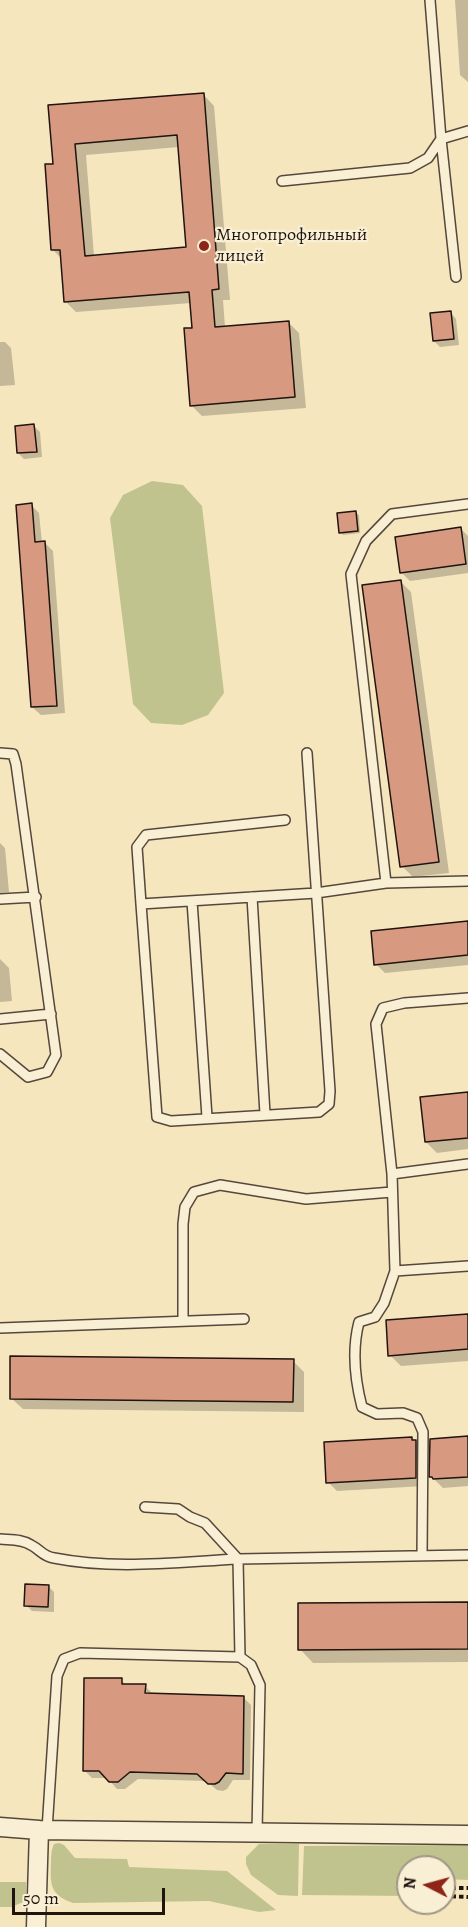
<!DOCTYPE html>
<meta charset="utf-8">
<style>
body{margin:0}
#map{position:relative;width:468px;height:1927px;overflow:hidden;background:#f5e6be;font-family:Alegreya,serif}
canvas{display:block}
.north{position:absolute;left:396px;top:1855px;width:60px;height:60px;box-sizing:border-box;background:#f8efd5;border:2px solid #a29786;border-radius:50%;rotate:276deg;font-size:16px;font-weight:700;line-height:24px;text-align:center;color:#20140f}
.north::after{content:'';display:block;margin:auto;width:21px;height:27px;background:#8f2418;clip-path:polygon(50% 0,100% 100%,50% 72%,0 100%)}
.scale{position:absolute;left:12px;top:1888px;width:153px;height:27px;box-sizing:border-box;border:3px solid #20140f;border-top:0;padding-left:8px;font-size:18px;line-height:21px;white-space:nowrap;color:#20140f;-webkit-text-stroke:4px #f8efd5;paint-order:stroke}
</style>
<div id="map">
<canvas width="468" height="1927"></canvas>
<div class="north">N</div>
<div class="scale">50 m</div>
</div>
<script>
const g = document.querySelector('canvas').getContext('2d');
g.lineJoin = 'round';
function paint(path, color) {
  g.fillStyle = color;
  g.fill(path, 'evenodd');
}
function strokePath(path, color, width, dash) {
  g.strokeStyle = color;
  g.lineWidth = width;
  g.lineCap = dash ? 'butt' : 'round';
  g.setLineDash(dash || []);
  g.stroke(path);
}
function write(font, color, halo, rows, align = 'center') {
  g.font = font + ' Alegreya,serif';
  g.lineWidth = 4.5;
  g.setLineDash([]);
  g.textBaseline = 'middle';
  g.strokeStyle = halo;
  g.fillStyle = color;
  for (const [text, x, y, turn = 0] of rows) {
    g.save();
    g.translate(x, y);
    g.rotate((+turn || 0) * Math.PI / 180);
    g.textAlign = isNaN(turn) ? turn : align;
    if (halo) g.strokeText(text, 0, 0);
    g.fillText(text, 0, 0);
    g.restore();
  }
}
paint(new Path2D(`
 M152,481L183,485L202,506L224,693L208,715L182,725L151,723L133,704L110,518L123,495Z
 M59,1843L64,1845L75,1858L127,1859L129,1867L227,1871L276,1910L259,1912L209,1901L73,1903C51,1895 50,1886 51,1864C51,1857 51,1851 54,1844Z
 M259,1844H299L298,1896L278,1895L251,1875L246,1864V1857Z
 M468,1845V1880L444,1879V1867H408V1896L302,1895L304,1846Z
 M0,1882H26V1901L11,1907H0Z`), '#c1c38e');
paint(new Path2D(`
 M455,0H468V82L460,75Z
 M203,94L214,106L230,300H223L225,327L288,322L299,333L306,408L202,416L191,405L194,329L191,303L76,312L65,301L62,259L53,250L54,165L50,107ZM179,147L188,248L94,256L86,155Z
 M450,312L456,319L459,345L440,347L434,341Z
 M0,342H5L11,348L15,385L0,386Z
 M34,426L40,432L42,457L24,459L18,453Z
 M31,505L39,513L42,543H45L53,551L65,713L41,715L32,707Z
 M356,513L359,515L360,533L343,535L340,532Z
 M461,529L468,536V573L410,581L401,572Z
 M400,581L411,592L449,873L413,877L402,866Z
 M0,843L5,848L9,892L0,893Z
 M468,923V965L385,973L376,964Z
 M0,959L9,968L12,1001L0,1002Z
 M468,1094V1149L437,1153L426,1142Z
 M468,1315V1361L401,1366L390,1355Z
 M293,1361L304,1372V1412L23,1409L11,1398Z
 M468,1437V1486L443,1488L431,1476Z
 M411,1438L424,1450V1486L337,1491L328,1482Z
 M48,1586L54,1592V1612L32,1611L26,1605Z
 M468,1603V1662L313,1663L300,1649Z
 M121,1680L127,1686H145L152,1693L244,1698L251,1705L250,1780H233L227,1789L223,1791L217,1790L206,1781L138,1779L125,1789H117L107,1778H92L85,1771Z`), '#0003');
const building = new Path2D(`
 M204,93L219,289L212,290L215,327L289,321L295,397L190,406L184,328H192L189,292L64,302L60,250H51L45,164H53L48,105ZM177,135L186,247L85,256L75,144Z
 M451,311L454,339L433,341L430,313Z
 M34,424L37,452L17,453L15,426Z
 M32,503L35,542L45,541L57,706L31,707L16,505Z
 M356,511L358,531L339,533L337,513Z
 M461,527L466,564L400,573L395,537Z
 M401,580L439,862L400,867L362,585Z
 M468,921V955L374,965L371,931Z
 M468,1092V1138L425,1142L420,1097Z
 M468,1314V1349L388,1356L386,1320Z
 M10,1356L294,1359L293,1402L10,1399Z
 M468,1436V1477L433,1479L432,1477H429L430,1439Z
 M412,1437V1440H416V1478L326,1483L324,1442Z
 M25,1584L49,1585L48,1607L24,1606Z
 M468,1602V1649L298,1650V1603Z
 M84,1678H122V1684H146L145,1693L244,1696L243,1774L226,1773L219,1782L215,1784H208L197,1774L130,1772L118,1782H109L99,1771H83Z`);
paint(building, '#d79980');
strokePath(building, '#20140f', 1.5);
const service = new Path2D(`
 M430,0L441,139L468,131
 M282,181L410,168L428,158L441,139L456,277
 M0,753L13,754L16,764L56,1055L47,1072L28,1077L0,1054
 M285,820L146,835L137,847L141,904L316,893L386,883L468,881
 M386,883L351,574L366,541L392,514L468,504
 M252,897L265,1114
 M0,899L36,897
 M192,901L207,1117
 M141,904L157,1117L171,1121L319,1112L329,1104L330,1091L307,753
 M468,998L404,1003L383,1008L376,1024L392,1174L395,1271L468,1266
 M0,1019L51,1014
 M392,1174L468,1164
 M395,1271L384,1303L375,1317L359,1322C352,1349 355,1380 362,1407L377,1414L403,1413L417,1418L423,1432L422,1556
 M183,1321V1224L185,1207L194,1192L220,1185L306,1199L392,1192
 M0,1328L244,1319
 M145,1507L178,1509L190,1517L205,1523L238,1559
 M0,1539C11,1540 22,1539 31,1545C41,1550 42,1556 54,1558C114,1570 178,1562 238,1559
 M47,1830L57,1676L64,1659L80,1653L240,1657
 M257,1832L260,1685L251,1665L240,1657L238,1559L468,1555`);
const minor = new Path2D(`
 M0,1827L39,1830
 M36,1927L39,1830L468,1835`);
strokePath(service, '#55483b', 12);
strokePath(minor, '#55483b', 21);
strokePath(new Path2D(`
 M444,1888H468
 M444,1896L468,1897`), '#20140f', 4, [4.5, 3]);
strokePath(service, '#f8efd5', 9);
strokePath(minor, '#f8efd5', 18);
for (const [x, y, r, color] of [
 [204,246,6,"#8f2418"]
]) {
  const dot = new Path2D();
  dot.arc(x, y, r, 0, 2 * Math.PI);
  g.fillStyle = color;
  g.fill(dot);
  strokePath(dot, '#f8efd5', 2);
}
write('18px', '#20140f', '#f8efd5', [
 ["Многопрофильный",216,236],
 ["лицей",216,257]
], 'left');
</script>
